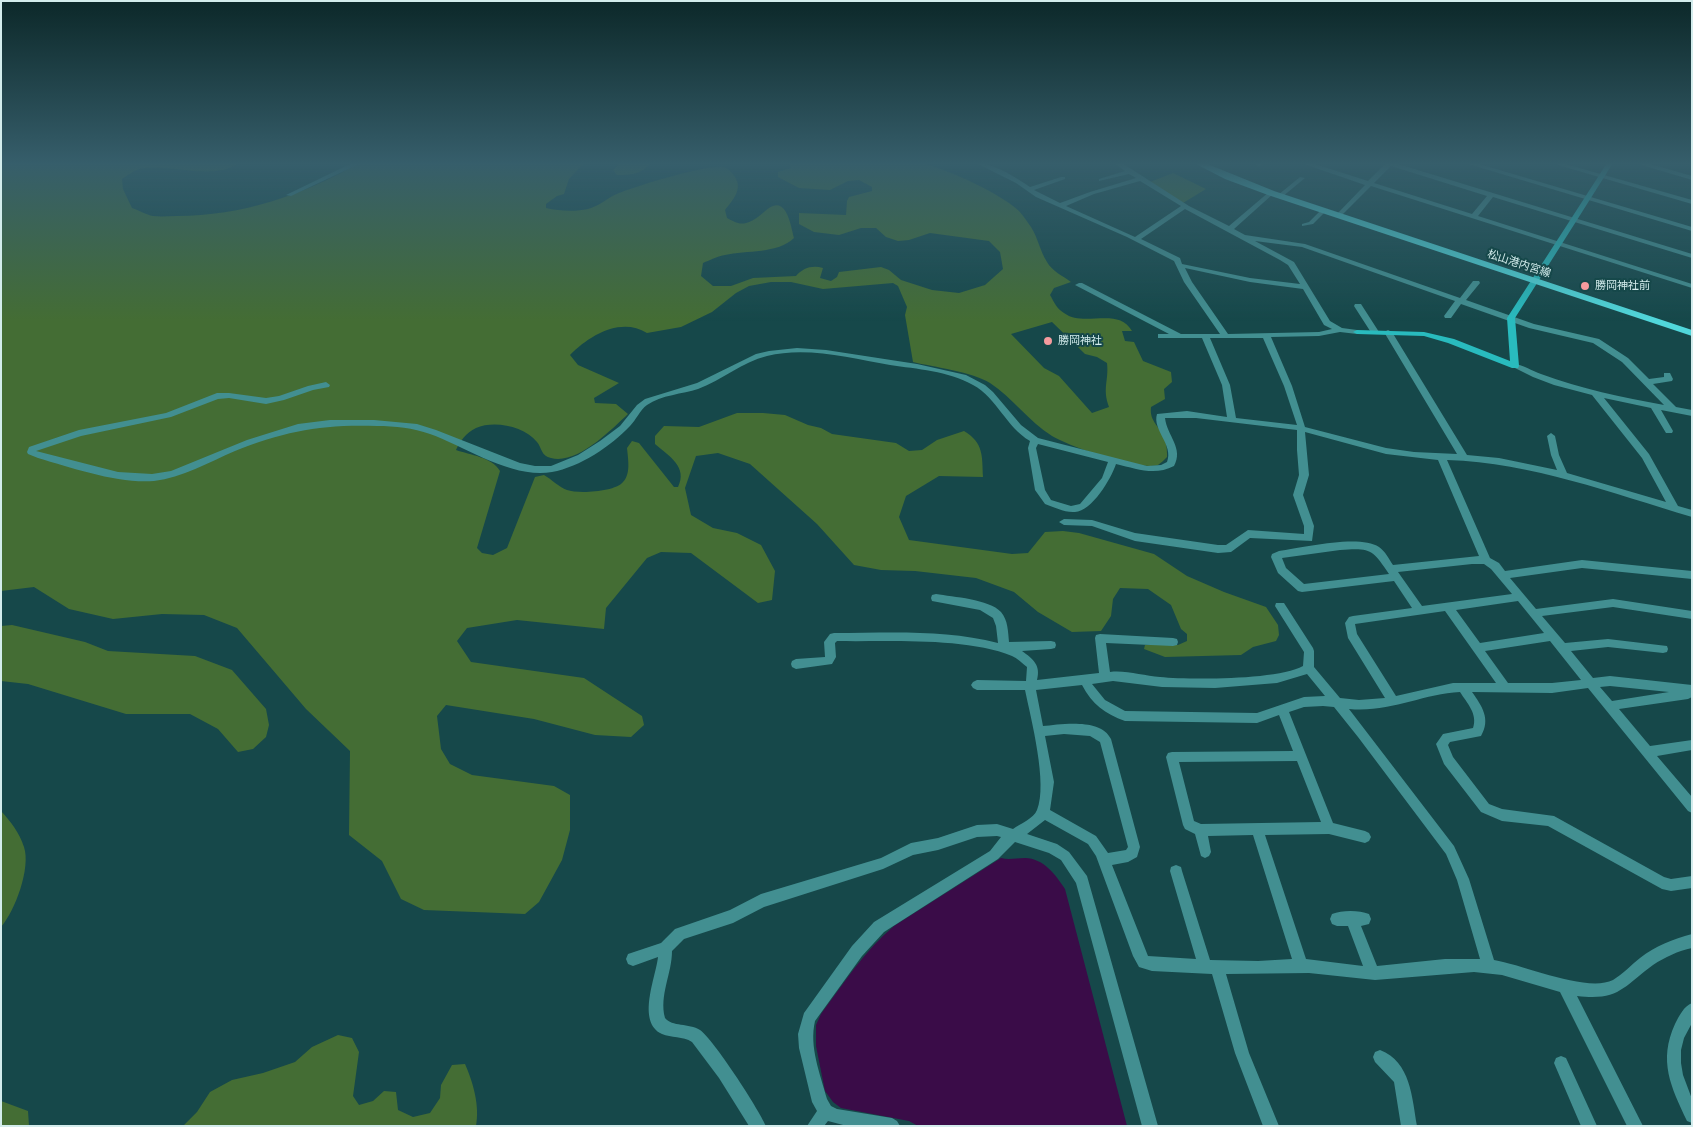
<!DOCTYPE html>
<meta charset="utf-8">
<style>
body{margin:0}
#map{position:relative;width:1693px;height:1127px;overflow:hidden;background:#16484a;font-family:"PT Sans Narrow",sans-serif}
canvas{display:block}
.frame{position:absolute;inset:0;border:2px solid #d3ecec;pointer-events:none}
</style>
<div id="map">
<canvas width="1693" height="1127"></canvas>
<div class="frame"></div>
</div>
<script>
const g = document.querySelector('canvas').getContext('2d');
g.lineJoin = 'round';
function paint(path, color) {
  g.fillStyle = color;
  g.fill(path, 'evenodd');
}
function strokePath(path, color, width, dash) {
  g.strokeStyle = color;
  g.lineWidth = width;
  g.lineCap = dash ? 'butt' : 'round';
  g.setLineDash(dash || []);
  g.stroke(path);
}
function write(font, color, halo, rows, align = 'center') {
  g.font = font + ' "PT Sans Narrow","Noto Sans JP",sans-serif';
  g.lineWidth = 4;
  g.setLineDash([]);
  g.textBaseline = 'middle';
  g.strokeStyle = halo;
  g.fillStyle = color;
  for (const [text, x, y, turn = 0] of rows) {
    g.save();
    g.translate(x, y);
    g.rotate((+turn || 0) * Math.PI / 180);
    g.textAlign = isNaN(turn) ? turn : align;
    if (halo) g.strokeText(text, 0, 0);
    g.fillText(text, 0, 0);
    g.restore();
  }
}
paint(new Path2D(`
 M1,163H239C212,182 169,162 139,169C133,171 127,176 122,179L123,189L132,208C139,210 146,215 153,216C161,217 169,216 177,216C241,216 304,195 359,163H584L569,179L564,194L557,196L546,204V208C559,211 575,212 588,209C600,206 608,197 619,193C636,186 708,164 723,167C729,169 732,172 735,177C743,189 733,200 725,210L727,218C733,221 739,225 746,223C755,221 762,213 769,208C787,196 791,227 794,238C778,254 746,250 725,255C718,256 710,260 703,263L701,276L713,286H731L753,278L796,276C803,268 812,265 823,268L820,278L831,281L837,277L839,272L881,267L889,270L901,280L932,290L959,293L985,285L1003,269L1000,252L989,241L930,233L909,240L898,241L886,237L876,228H861L839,235L814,232L799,224V213L846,215L847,201L849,197L872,191V187L859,180L848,181L830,190L799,188L778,177V172L791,168L788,163H922C949,170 1000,193 1019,211C1024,216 1027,222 1031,227C1038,238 1040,251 1047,262C1052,271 1063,276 1071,282L1054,288L1050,295C1054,302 1057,309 1064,313C1084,328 1118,306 1132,331H1122L1125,341L1134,342L1143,361L1171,372L1172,382L1164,389L1165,399L1151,407C1149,422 1161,427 1165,440C1167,446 1167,452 1167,457C1164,460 1161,463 1158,465C1140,471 1068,446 1052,436C1028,421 1013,398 990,383C973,372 933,367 913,362L905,315L907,307L898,286L893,283L823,289L791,282H771L749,286L736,293L712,312L681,327L647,333C621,317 590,335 570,355L578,365L619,383L594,398L595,403L616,404L628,414C611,430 577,465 551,458C541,456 542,448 537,442C524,426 494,420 476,428C466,433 460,441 456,450C470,455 492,457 500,471L477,548L482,553L493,555L507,548L535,477L544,475C551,479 559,487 567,490C578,494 615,492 623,482C631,474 628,459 627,448L632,441L639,443L674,487H678C688,467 669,456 655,444V436L664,426L699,427L737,413H763L785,415L808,425L821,428L832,434L896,443L909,451L922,450L937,440L964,431C984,443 982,456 983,477L939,476L906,496L899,517L909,540L1012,554L1028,553L1045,532L1063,531L1079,533L1154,554L1187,576L1224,592L1266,607L1278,625L1279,635L1276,641L1253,647L1241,655L1165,657L1144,649L1145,645H1178L1187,641V634L1181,629L1171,605L1148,589L1120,588L1113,599L1111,616L1101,631L1072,632L1038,612L1014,592L976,578L915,571L881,570L854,565L817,524L750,464L718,453L696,456L685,488L691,515L713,528L737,533L761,545L775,571L772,600L758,603L691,553L661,552L647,558L606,608L604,629L517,620L467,628L457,641L471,662L584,678L642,716L644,725L631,737L595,735L534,719L446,705L437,716L441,749L450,764L472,775L554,786L570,795V830L562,860L539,902L525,914L424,910L401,899L382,861L349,835L350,751L306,709L237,628L204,615L162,614L113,619L69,609L34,587L1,591ZM1052,322L1085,354L1097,357L1107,363C1109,381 1102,388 1109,407L1092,413L1059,376L1044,368L1011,334Z
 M620,163H650C642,175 629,175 617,175L613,170Z
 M1173,173L1206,189L1183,203L1150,182Z
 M12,625L85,642L108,651L195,656L232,670L266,709L269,725L266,737L253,749L238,752L218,729L190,714H126L28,684L1,681V626Z
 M1,811C11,822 19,832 24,847C31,868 15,911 1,927Z
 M338,1035L352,1038L359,1052L353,1096L359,1105L373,1101L384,1091L396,1092L398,1110L413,1117L430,1113L440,1098L441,1085L452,1065L465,1064C473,1082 480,1106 476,1126H183L197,1112L210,1092L232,1080L263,1073L295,1062L312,1047Z
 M1,1101L28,1111L29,1126H1Z`), '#446d34');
paint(new Path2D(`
 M1001,858C1009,860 1016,858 1025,858C1043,858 1056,875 1065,889L1127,1126H918L909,1121L841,1108L833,1102L825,1091L816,1046V1025L821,1014C844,983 864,951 894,926Z`), '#3a0c48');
paint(new Path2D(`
 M352,163H361L291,196L286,195Z
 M976,163C994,163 1015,177 1030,187L1061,177H1065V179L1034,190L1060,203L1090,192L1136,178L1129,174L1099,181V179L1125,171L1114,163H1122L1189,206L1229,226L1269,192H1273V194L1234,229L1245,235L1305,244L1460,298L1473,281H1479L1480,283L1466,300L1534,324L1599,339L1628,358L1649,379L1664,377V373H1670L1673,379L1672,381L1653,384L1676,407L1692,410V416L1661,410L1673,431L1672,433H1666L1651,408L1604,398L1649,454L1678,506L1692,510V517C1611,493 1533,463 1447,460L1490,558L1499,563L1505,571L1582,560L1692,571V579L1582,568L1510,578L1536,609L1613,599L1692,611V619L1613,607L1542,616L1565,643L1608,639L1667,646L1668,649L1667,652L1663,653L1608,647L1571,651L1593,678L1610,676L1692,685V697L1688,699L1619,709L1650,746L1692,740V750L1657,756L1692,797V813L1688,811L1588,688L1552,693L1472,692C1482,706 1491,719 1481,736L1450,742L1448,745L1453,757L1489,804L1502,809L1554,816L1664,877L1671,879L1692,876V888L1671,891L1662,889L1548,826L1502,821L1481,812L1444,764L1436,744L1443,734L1473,728C1478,714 1467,703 1460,692C1422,694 1389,713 1349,709L1454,846L1469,879L1494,960C1524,965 1587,993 1613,980C1623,974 1631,965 1640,958C1655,946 1673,939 1692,934V948C1678,951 1665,957 1653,965C1623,987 1619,1001 1577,996L1643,1126H1627L1560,992L1502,975L1474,972L1375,980L1309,973L1226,974L1249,1053L1279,1126H1263L1235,1053L1212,974L1152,971L1139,967L1133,956L1096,856L1088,844L1045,820L1027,834L1057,844L1069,852L1087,876L1158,1126H1142L1076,883L1061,860L1049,853L1015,842L998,859L884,932L862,956L815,1021C809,1047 820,1073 827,1099L831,1106L837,1109L892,1118L897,1121L900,1126H847L828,1121L824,1126H807L817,1111L812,1102L799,1048L798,1034L804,1013L852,946L874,922L990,851L1001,837L997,836L977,837L938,850L913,855L883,869L764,907L733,923L684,939L672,951C672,974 659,995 665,1018C672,1027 689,1023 700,1030C714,1040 758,1108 766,1126H749L719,1078L692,1042C683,1036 671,1038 662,1034C636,1022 656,977 658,957L633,966L628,964L626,959L628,954L661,943L675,929L730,910L761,894L881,858L911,843L938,838L977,825L997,824L1013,829C1020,824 1034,818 1037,810C1048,784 1031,719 1025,690H977L973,688L971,685L973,682L977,680L1026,681L1027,667C1022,663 1017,658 1012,656C965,637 887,642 837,641L835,643L836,657L832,664L796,669L792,667L791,664L792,661L796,659L825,657L824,642L830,634L834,633C888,633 945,629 998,643L996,626L993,618L980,610L932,601L931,598L932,595L936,594C953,597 989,599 1001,612C1008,620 1008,632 1009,642L1051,641L1055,642L1056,645L1055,648L1051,649L1022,651C1033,659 1041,665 1037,680L1099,673L1095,638L1096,635L1100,634L1173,638L1177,639L1178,642L1177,645L1173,646L1106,643L1110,672C1126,670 1144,676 1160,677C1190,680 1278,680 1303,666L1304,652L1275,606L1276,603H1284L1313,648L1314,651V667L1340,698L1359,700L1385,698L1348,638L1345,623L1349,617L1353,616L1412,608L1394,581L1302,592L1298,591L1278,573L1271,557L1272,554L1279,551C1302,548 1359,534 1379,547C1385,551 1389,559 1393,565L1479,556L1438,460L1386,454L1305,432L1309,475L1303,495L1314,526L1312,541L1250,538L1231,552L1218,553L1135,541L1092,526L1064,525L1059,522L1064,519L1092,520L1135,533L1218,545H1226L1248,530L1304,534V526L1293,495L1299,475L1297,450V430L1196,418H1165C1167,436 1184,448 1174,466C1155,476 1137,469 1116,464C1111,479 1092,511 1075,512C1065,513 1054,507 1045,504L1035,490L1028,448L1030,441C1006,427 997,398 973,385C948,371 917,369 890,365C851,358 806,346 767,356C742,362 722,380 698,389C683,394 661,395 647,405C640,410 636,420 630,426C611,446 580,467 552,472C512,479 466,447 430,434C413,428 395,426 377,426C323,424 285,431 235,451C209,462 182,478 154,481C119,484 72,468 38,458L28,454L27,452L29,447L79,430L166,413L217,393H229L266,398L279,396L308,386L326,382L330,385L329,387L313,390L284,400L266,404L229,398L218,399L171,417L81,436L36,451L118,472L152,474L171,471L247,440L298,424L330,420H374L417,424L436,430L520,463L535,466H551L578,455L600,441L620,426L637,405L645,399L697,383L756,354L769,351L797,348L826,350L917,364L966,375L985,385L993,392L1021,425L1038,438L1147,466L1161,465L1167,462C1174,445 1152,430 1157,414L1187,411L1227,417L1222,385L1202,338H1158V334H1169L1075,285L1079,283H1082L1181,334H1220L1184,282L1174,261L1127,237L1036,197L1016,183ZM1140,181L1181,206L1135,237L1066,206L1094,194ZM1185,209L1280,260L1288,265L1300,284L1250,278L1182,264L1180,258L1141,239ZM1255,241L1302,247L1455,301L1444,316L1445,318H1451L1461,304L1529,328L1593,343L1622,362L1664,405C1622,397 1581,389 1541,374C1532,371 1521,363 1512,364L1511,366L1533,377L1554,385L1592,395L1642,458L1666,502L1567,473L1559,455L1555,436L1551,433L1547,436L1551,455L1557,470L1499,458L1467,455L1392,332L1388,330L1384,332L1457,454L1414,452L1386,448L1305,427L1292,386L1271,337L1319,336L1340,332L1357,334L1361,332L1357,330L1342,328L1330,321L1294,262ZM1185,268L1250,282L1303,289L1324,325L1332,329L1319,332L1228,334L1192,282ZM1210,338H1263L1284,386L1297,425L1236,418L1230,385ZM1038,444L1108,462L1102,478L1080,504L1071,506L1051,500L1045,490L1036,448ZM1340,550C1371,548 1372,549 1389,574L1304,584L1286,568L1282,558ZM1472,564H1484L1491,569L1512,594L1422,606L1398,572ZM1518,601L1544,633L1480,643L1456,610ZM1445,611L1496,683H1453L1396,696L1357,634L1355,624ZM1550,641L1581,680L1552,683H1508L1485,651ZM1307,674L1325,696L1304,697L1257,713L1125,711L1105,700L1092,684L1113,681L1162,687L1215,688L1277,683ZM1082,685C1092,704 1105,714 1125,721L1257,723L1279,715L1293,751L1172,752L1168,753L1166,757L1183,825L1185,829L1195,834L1201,856L1205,858L1209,856L1211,852L1208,836L1253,835L1292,959L1258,961L1210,960L1182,871L1181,867L1176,865L1171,867L1170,871L1196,959L1148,956L1112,865L1128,862L1137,857L1140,847L1111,739C1101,718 1062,724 1043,726L1036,690ZM1610,686L1669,692L1612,701L1600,687ZM1323,706L1334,707L1358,737L1446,854L1457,880L1480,959H1445L1377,966L1361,926L1369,924L1371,919L1369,914C1359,910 1342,910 1332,914L1330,919L1332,924L1337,926H1348L1363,966L1306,959L1265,835L1329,834L1365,843L1369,841L1371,837L1369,833L1365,831L1333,823L1289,712L1304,707ZM1064,734L1090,736L1100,742L1128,847L1126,850L1108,853L1096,836L1050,810L1054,782L1045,736ZM1297,761L1321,822L1201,824L1194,821L1179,762Z
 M1257,163H1264L1259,167L1256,165Z
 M1301,163H1312L1368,181L1385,164L1384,163H1395L1692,254V258L1493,197L1478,216L1692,284V288L1371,186L1341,216H1337V214L1365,185ZM1391,166L1487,196L1472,214L1374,183Z
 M1465,163H1476L1692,227V231Z
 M1551,163H1562L1692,200V204Z
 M1635,163H1647L1692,176V180Z
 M1300,177L1305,178L1282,197H1278V195Z
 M1322,209L1327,210L1313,224L1302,226V224L1309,222Z
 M1355,304H1361L1379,332L1378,334H1372L1354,306Z
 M1692,1003V1023L1684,1038L1681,1050V1063L1683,1075L1692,1099V1123L1687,1121C1671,1087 1658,1061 1675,1024C1679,1016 1684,1006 1692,1003Z
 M1380,1050C1411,1062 1412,1098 1417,1126H1401L1394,1082L1375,1062L1373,1057L1375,1052Z
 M1561,1056L1566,1058L1597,1126H1581L1554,1063L1556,1058Z`), '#428f91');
paint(new Path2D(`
 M1607,163H1613L1515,318L1519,366L1518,368H1512L1448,343L1424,336L1357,334L1353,332L1357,330L1424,332L1454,339L1510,361L1507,318Z`), '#29bbbe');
paint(new Path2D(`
 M1194,163H1205L1274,191L1692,330V336L1268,195L1225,179Z`), '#51d7db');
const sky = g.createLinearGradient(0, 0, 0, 321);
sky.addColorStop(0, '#0c2829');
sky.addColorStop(0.51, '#365e6b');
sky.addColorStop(1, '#365e6b00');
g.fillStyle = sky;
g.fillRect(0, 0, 1693, 321);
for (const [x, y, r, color] of [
 [1585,286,5,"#f59b9e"],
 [1048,341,5,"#f59b9e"]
]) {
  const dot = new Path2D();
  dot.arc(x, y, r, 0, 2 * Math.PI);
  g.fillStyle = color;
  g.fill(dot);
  strokePath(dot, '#16484a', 2);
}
write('11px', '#d3ecec', '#16484a', [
 ["松山港内宮線",1519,264,18]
]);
write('11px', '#d3ecec', '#16484a', [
 ["勝岡神社前",1595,286],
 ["勝岡神社",1058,341]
], 'left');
</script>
